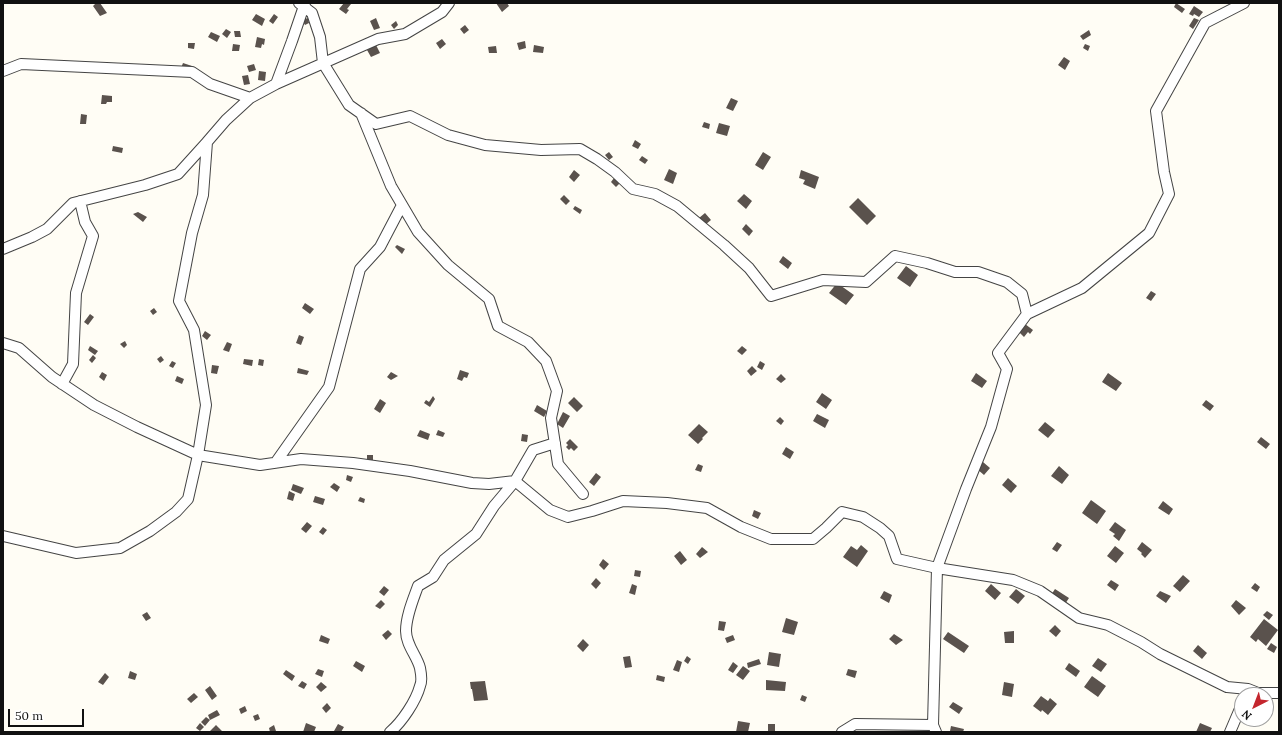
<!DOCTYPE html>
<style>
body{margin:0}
#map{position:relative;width:1282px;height:735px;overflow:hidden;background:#fffdf5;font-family:Lora,serif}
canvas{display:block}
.frame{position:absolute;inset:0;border:4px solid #111;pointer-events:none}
.north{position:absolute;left:1234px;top:687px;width:40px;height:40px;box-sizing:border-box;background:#fff;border:1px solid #a0a0a0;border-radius:50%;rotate:222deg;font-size:11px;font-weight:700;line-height:16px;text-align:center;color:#111}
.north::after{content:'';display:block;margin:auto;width:14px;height:18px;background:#c4262e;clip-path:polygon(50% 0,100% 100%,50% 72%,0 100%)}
.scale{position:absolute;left:8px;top:709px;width:76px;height:18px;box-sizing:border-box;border:2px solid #111;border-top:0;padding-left:5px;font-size:12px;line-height:14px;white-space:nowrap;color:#111;-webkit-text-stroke:3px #fff;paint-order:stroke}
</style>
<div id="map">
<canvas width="1282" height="735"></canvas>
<div class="frame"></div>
<div class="north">N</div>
<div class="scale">50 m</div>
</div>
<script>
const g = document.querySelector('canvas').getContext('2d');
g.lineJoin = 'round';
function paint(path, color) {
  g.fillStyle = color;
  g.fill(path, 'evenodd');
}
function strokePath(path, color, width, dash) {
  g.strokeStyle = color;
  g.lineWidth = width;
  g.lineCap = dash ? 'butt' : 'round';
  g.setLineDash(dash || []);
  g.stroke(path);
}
paint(new Path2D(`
 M96,3H100L107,13L100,16L93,6Z
 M344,3L351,4L347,9L349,10L346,14L339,9Z
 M496,3H507L509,6L502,12Z
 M1176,3L1185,9L1182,13L1174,7Z
 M1194,6L1203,12L1199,17L1194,14L1193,16L1189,14Z
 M256,14L265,19L262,26L252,20Z
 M274,14L278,17L273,24L269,21Z
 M308,18L309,23L305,25L302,20Z
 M376,18L380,28L374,30L370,21Z
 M1194,18L1199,20L1193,29L1189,26Z
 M396,21L398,25L394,29L391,25Z
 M465,25L469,30L464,34L460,29Z
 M226,29L231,32L227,38L222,34Z
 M1089,30L1091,35L1083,40L1080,36Z
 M234,31H240L241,37H235Z
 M211,32L220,36L217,42L208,37Z
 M257,37L265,39L264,45L262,44L261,48L255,47Z
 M442,39L446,44L440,49L436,43Z
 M525,41L526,48L519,50L517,43Z
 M188,43H195L194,49L188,48Z
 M233,44L240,45L239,51H232Z
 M1085,44L1090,46L1088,51L1083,48Z
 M376,45L380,53L371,57L367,50Z
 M534,45L544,47L543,53L533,52Z
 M496,46L497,53H489L488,47Z
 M1064,57L1070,61L1065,70L1058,65Z
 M183,63L192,66L190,71L181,68Z
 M254,64L256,70L249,72L247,66Z
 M259,71L266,72L265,81L258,80Z
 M248,75L250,84L244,85L242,76Z
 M102,95L112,96V102H107L106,104H101Z
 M731,98L738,101L733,111L726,108Z
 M81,114L87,115L86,124H80Z
 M704,122L710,124L709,129L702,127Z
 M719,123L730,126L727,136L716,133Z
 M635,140L641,144L638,149L632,146Z
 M113,146L123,148L122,153L112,151Z
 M609,152L613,157L609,160L605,155Z
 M763,152L771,157L763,170L755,165Z
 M642,156L648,160L645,164L639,160Z
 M669,169L677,173L673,184L664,180Z
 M574,170L580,175L574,182L569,177Z
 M801,170L819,177L815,189L803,184L805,180L799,178Z
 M614,178L620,183L616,187L611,182Z
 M744,194L752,201L746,209L737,201Z
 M564,195L570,201L566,205L560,199Z
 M858,198L876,216L867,225L849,207Z
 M575,206L582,210L580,214L573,209Z
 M138,212L147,217L143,222L133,214Z
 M705,213L711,220L705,225L699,218Z
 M746,224L753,231L749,236L742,229Z
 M397,245L405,249L402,254L395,247Z
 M783,256L792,263L788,269L779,262Z
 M906,266L918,275L910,287L897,278Z
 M837,283L854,295L846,305L829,293Z
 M1151,291L1156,294L1151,301L1146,298Z
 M305,303L314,309L310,314L302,308Z
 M154,308L157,312L153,315L150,311Z
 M90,314L94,317L88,325L84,322Z
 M1025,324L1033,330L1030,334L1028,332L1024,337L1019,332Z
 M205,331L211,335L207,340L202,336Z
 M299,335L304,337L301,345L296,343Z
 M125,341L127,345L124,348L120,344Z
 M227,342L232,344L229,352L223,350Z
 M90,346L98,351L95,355L88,350Z
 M742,346L747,350L742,355L737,351Z
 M93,355L96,358L92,363L89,360Z
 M161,356L164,360L160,363L157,359Z
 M244,359L253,360L252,366L243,364Z
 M259,359L264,360L263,366L258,365Z
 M172,361L176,363L173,368L169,366Z
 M760,361L765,364L762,370L757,367Z
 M212,365L219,366L217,374L211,373Z
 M752,366L757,371L751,376L747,371Z
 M298,368L309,371L307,375L297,373Z
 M460,370L469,373L467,378L464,377L462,381L457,379Z
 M102,372L107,375L104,381L99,377Z
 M391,372L398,376L391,380L387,377Z
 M976,373L987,381L982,388L971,381Z
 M1108,373L1122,383L1116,391L1102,382Z
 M781,374L786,379L781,383L776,379Z
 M177,376L184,379L182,384L175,381Z
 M822,393L832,400L826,409L816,402Z
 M433,396L435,399L430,407L424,403L426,400L429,402Z
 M574,397L583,406L577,412L568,403Z
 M380,399L386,403L380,413L374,409Z
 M1206,400L1214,406L1210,411L1202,405Z
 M537,405L547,411L544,417L534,411Z
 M563,412L570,416L563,428L557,424Z
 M817,414L829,420L825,428L813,421Z
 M780,417L784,421L781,425L776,421Z
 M1045,422L1055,430L1048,438L1038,430Z
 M699,424L708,432L702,438L703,439L698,444L688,435Z
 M420,430L430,434L428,440L417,436Z
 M438,430L445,433L443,437L436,435Z
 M522,434L528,435L527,442L521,441Z
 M1261,437L1270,444L1266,449L1257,442Z
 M570,439L578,447L574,451L571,448L569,450L566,447L568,445L566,443Z
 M786,447L794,452L790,459L782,454Z
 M367,455H373V461H367Z
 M983,462L990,468L984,475L977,469Z
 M698,464L703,466L701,472L695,470Z
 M1059,466L1069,475L1062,484L1051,476Z
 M596,473L601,477L594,486L589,482Z
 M347,475L353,477L351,482L346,480Z
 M1008,478L1017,486L1011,493L1002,485Z
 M334,483L340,487L337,492L330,487Z
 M293,484L304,488L301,494L291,490Z
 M289,491L295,494L293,501L287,499Z
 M315,496L325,499L323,505L313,502Z
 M360,497L365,499L364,503L358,501Z
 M1091,500L1106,511L1097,524L1082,513Z
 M1163,501L1173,509L1169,515L1158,508Z
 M754,510L761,513L758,519L752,516Z
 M307,522L312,526L306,533L301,529Z
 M1115,522L1126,530L1119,541L1113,536L1115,534L1109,530Z
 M323,527L327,530L323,535L319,532Z
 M1057,542L1062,545L1057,552L1052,549Z
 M1142,542L1152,550L1145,558L1141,554L1142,553L1137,549Z
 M861,545L868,551L857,567L843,557L851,546L857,550Z
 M1115,546L1124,553L1116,563L1107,556Z
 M702,547L708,552L700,558L696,554Z
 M680,551L687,560L681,565L674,556Z
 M603,559L609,564L604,570L599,565Z
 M635,570L641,571L640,577L634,576Z
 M1183,575L1190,581L1180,592L1173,586Z
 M596,578L601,583L596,589L591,584Z
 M1111,580L1119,585L1115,591L1107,585Z
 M1255,583L1260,587L1257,592L1251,588Z
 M632,584L637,586L635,595L629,593Z
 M991,584L1001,593L995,600L985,591Z
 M384,586L389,590L384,596L379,592Z
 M1016,589L1025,596L1018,604L1009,597Z
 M1055,589L1069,598L1065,604L1051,595Z
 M884,591L892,595L889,603L880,598Z
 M1160,591L1171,596L1166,603L1156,596Z
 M381,600L385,604L380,609L375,606Z
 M1236,600L1246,608L1239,615L1231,606Z
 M1267,611L1273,615L1269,620L1263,615Z
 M147,612L151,618L146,621L142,615Z
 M786,618L798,622L794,635L782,632Z
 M1264,619L1278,630L1266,646L1258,639L1256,642L1250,637Z
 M719,621L726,622L724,631L718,630Z
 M1055,625L1061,631L1056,637L1049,631Z
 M388,630L392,634L386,640L382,635Z
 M1014,631V643H1005L1004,632Z
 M948,632L969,646L964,653L943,639Z
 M894,634L903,640L896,645L889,639Z
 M321,635L330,639L328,644L319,641Z
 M733,635L735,640L727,643L725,638Z
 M583,639L589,645L583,652L577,646Z
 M1271,643L1277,647L1274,653L1267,649Z
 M1198,645L1207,653L1202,659L1193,651Z
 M769,652L781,654L779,667L767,665Z
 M630,656L632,667L625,668L623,657Z
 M687,656L691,659L688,664L684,661Z
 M1098,658L1107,664L1101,672L1092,666Z
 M759,659L761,664L748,668L747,663Z
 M677,660L682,662L679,672L673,670Z
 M356,661L365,666L362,672L353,666Z
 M733,662L738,666L733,673L728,670Z
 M1069,663L1080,671L1076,677L1065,669Z
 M743,666L750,671L743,680L736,675Z
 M318,669L324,671L322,677L315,674Z
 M848,669L857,671L855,678L846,675Z
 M286,670L295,676L292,681L283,674Z
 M130,671L137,674L135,680L128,678Z
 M105,673L109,677L103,685L98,682Z
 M657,675L665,677L664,682L656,680Z
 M1092,676L1106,686L1098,697L1084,687Z
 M766,680L786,682L785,691L766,690Z
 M302,681L307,684L304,689L298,686Z
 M485,681L488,700L474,701L472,689H471L470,682Z
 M321,682L327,687L321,692L316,687Z
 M1004,682L1014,684L1012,697L1002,695Z
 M210,686L217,696L212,700L205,690Z
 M194,693L198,697L191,703L187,699Z
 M802,695L807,697L805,702L800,700Z
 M1041,696L1048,701L1050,698L1057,704L1048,715L1042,710L1041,712L1033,706Z
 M953,702L963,708L959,714L949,707Z
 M327,703L331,708L326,713L322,708Z
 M245,706L247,711L241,714L239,709Z
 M217,710L220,715L210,720L208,715Z
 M258,714L260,719L255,721L253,716Z
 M206,717L210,720L205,726L201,722Z
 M738,721L750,723L748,732H736Z
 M200,723L204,727L200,731L196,728Z
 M306,723L316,727L314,732L309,731L303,732Z
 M1200,723L1212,728L1210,732H1196Z
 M338,724L344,727L341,732L334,731Z
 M768,724H775V732H768Z
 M216,725L222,731L209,732Z
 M274,725L276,731L270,732L269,728Z
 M951,726L964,729L963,732L950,731Z`), '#5a524d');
const minor = new Path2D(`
 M299,3L312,13L320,37L323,63L349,105L376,124L410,116L448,135L485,145L541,150L580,149L597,159L615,172L633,189L655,194L677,206L724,245L749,268L771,296L823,280L866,282L895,256L927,263L955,272H978L1007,282L1022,294L1027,314
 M3,71L21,64L192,72L210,84L250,98
 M276,84L292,41L305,3
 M361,113L391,186L418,232L448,265L489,299L498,326L528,342L546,361L557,391L551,418L558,464L583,494
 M3,249L32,237L47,229L73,203L145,185L178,174L207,142
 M3,343L19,348L52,377L94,405L137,427L198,455L260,465L301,459L353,463L410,471L472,483L489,484L515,481L550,510L568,517L592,511L623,501L667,503L707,508L741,527L771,539H813L826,528L842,512L863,517L880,528L889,536L897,559L937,568L1013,580L1040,591L1079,618L1108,625L1141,642L1160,654L1227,687L1248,689L1258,693H1279
 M62,384L73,364L76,293L93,236L85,222L80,201
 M276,462L329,387L360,269L380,247L402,205
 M3,536L76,553L120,548L150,531L176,512L188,499L198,455L206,405L194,330L179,301L192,233L203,195L207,142L226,120L250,98L276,84L378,39L405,34L442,12L449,3
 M390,732C402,722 416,701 420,686C422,682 421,673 420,668C417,656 406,645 406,631C406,616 413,600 418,586L433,577L444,560L476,534L494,506L515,481L533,450L555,443
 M842,732L855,724L933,725
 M936,732L933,725L937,568L966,489L991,427L1007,369L998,353L1027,314L1082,288L1149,233L1169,194L1164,172L1156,111L1205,23L1244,3
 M1230,732L1242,704`);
strokePath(minor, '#444', 12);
strokePath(minor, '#fff', 10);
</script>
